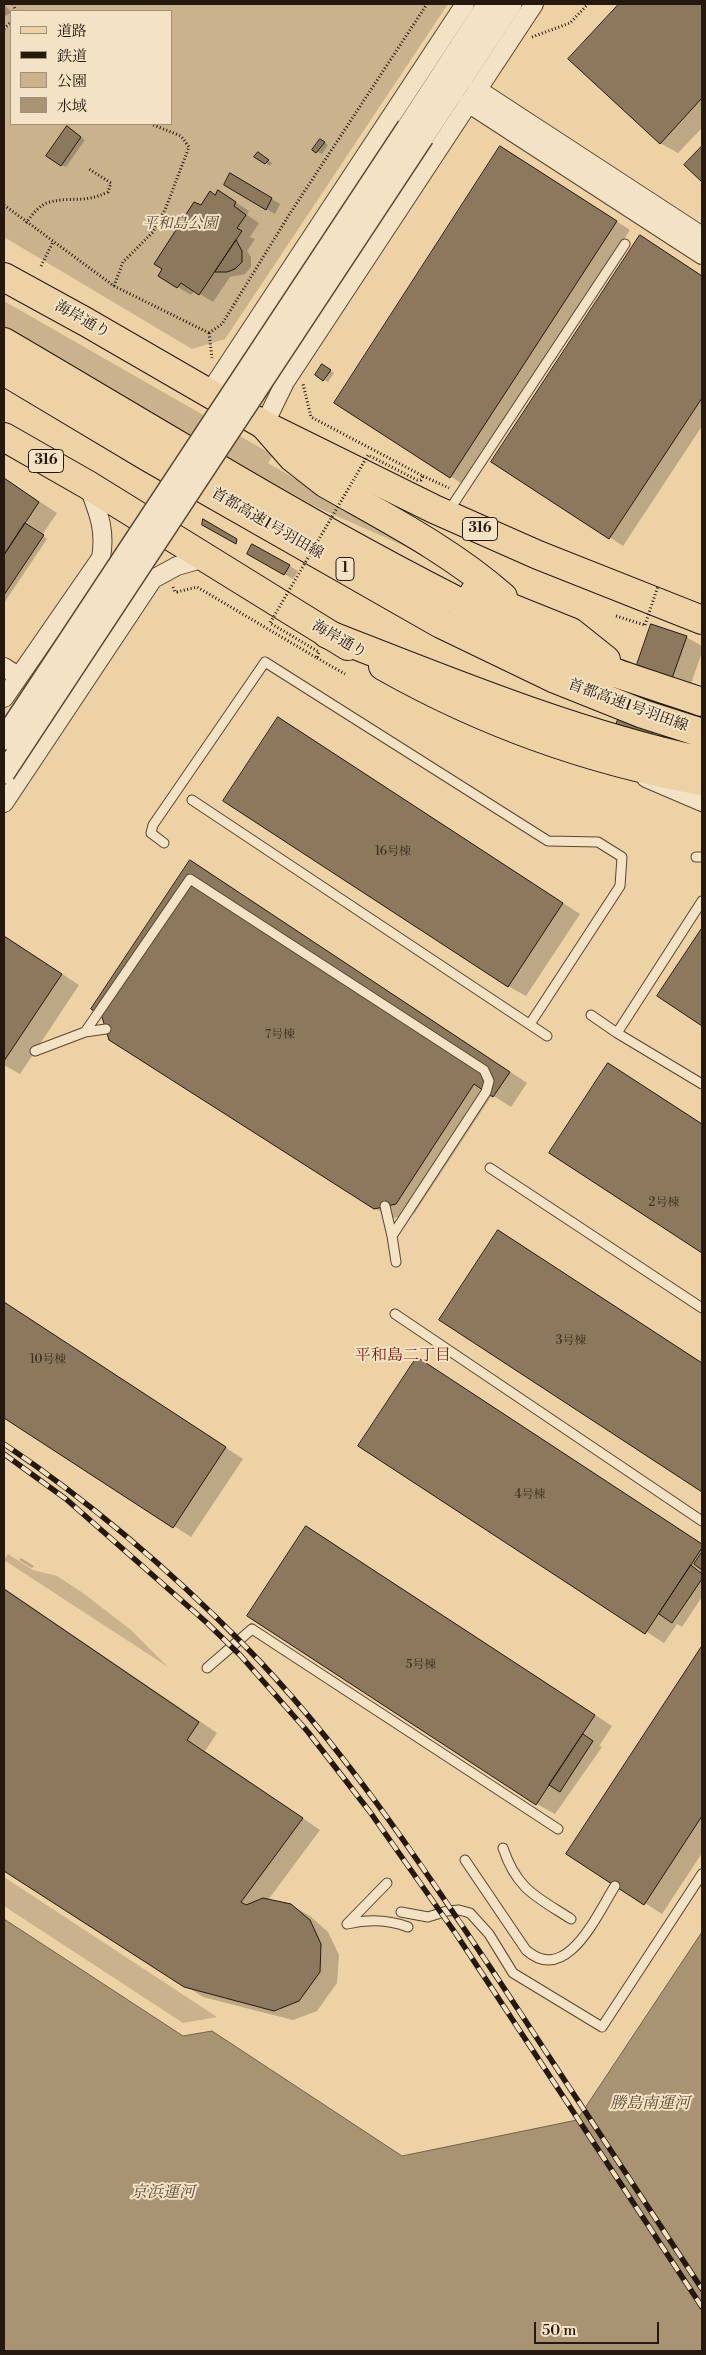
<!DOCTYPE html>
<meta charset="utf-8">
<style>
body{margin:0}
#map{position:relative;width:706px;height:2355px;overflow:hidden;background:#ecd2a5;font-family:"Libre Bodoni","Noto Serif JP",serif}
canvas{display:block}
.frame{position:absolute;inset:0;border:5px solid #25180f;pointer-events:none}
.legend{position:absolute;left:10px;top:10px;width:162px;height:115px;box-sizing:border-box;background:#f3e2c4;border:1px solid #a1917c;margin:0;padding:6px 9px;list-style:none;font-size:15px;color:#25180f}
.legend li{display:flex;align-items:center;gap:10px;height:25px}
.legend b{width:25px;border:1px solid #a1917c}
.scale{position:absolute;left:534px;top:2322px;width:125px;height:22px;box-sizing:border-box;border:2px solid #25180f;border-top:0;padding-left:6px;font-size:15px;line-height:18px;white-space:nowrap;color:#25180f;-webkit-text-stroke:4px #f3e2c4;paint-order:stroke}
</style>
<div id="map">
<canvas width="706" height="2355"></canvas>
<div class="frame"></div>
<ul class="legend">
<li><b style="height:6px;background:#ecd2a5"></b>道路</li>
<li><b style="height:6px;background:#25180f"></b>鉄道</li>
<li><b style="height:14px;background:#cab28c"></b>公園</li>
<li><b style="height:14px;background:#a89372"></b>水域</li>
</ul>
<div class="scale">50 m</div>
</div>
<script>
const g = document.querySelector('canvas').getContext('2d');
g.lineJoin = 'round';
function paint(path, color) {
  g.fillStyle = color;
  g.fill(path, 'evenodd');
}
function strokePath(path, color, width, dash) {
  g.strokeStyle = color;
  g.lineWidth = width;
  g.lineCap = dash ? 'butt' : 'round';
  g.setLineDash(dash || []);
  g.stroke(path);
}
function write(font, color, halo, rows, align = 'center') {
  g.font = font + ' "Libre Bodoni","Noto Serif JP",serif';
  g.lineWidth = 4;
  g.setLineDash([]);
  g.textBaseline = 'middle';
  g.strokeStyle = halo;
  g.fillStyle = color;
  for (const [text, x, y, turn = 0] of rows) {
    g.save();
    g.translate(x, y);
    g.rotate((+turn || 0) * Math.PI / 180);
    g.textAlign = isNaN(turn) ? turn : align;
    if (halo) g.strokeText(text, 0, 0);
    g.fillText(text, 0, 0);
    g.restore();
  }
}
paint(new Path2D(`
 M4,4H448L225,339L192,349L4,237ZM11,11H171V124H11Z
 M4,301L273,455L268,463L345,508L413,543L427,558L409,548L312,505L4,329Z
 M8,1554L33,1570L57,1576L83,1593L131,1630L168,1667L4,1560Z
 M4,1877L217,2017L183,2023L4,1906Z`), '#cab28c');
const water = new Path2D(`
 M4,1919L183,2036L212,2031L402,2156L577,2120L702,1932V2351H4Z`);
paint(water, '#a89372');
strokePath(water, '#74624a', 1);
paint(new Path2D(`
 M4,4L11,12L6,16L4,14Z
 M621,4H702V128L678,153L660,143L569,59Z
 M71,130L85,140L66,167L62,165Z
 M321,140L328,145L322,154L314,150Z
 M258,154L272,163L270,166L256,157Z
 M514,156L630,230L464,485L336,402Z
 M231,175L280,204L275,214L226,185Z
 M216,196L232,200L249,211L247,215L259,223L250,237L255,239L247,251L251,257V267L245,274L230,277L213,302L195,291L191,295L178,287L201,206Z
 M654,245L702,277V426L623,546L493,461Z
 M323,366L334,373L328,382L316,375Z
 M4,478L57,513L42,535L47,539L4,603Z
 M254,545L298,571L293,579L248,553Z
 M686,637L702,646V652L667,753L634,741Z
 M278,718L580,914L526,996L508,986Z
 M208,872L527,1083L511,1107L492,1095L414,1214L393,1218L374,1208Z
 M702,930V1024L659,996Z
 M4,936L79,985L20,1074L4,1065Z
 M609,1065L702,1124V1251L551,1152Z
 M499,1232L702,1363V1490L441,1319Z
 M4,1302L243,1459L191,1537L4,1416Z
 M417,1358L702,1544V1597L682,1627L677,1624L664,1643L360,1446Z
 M307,1527L612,1726L599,1746L602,1747L555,1814L537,1804Z
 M21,1558L34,1566L32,1568L19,1560Z
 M4,1588L217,1733L205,1751L320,1830L268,1900L291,1905L310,1916L328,1932L339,1955L337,1983L317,2011L293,2020L203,1997L4,1869Z
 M702,1648V1853L662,1914L567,1853Z`), '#0003');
const building = new Path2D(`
 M619,4H702V98L660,144L568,59Z
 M67,126L81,137L61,166L46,156Z
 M320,139L325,142L316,153L312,150Z
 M500,146L617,221L450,478L334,403Z
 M702,146V182L684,165Z
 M258,152L269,160L265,164L254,157Z
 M230,173L272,198L266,210L224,185Z
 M218,190L236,202L234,206L246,215L237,228L242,231L199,295L181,283L177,288L158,276L162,269L154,264L194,202L201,205L210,191L215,195Z
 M640,235L702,276V398L609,539L491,462Z
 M236,240L242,251V262L235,269L227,272H215Z
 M322,364L331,370L323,381L315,375Z
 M4,478L39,502L4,555Z
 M203,519L237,539L236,544L202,525Z
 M25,523L44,535L4,595V555Z
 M252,544L290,565L284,575L247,554Z
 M651,624L687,636L649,743L614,731Z
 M278,717L563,903L508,987L223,801Z
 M190,860L510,1072L493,1097L474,1084L396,1204L374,1209L109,1040L102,1017L91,1009Z
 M702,928V1026L657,996Z
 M4,936L62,974L4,1061Z
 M608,1063L702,1124V1253L549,1153Z
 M498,1230L702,1363V1492L439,1320Z
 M4,1302L226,1447L173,1528L4,1418Z
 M417,1357L702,1544V1548L645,1634L358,1446Z
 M306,1526L595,1715L536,1805L247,1616Z
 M702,1552V1570L694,1564Z
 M691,1565L702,1574V1579L672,1623L659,1614Z
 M4,1589L199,1722L187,1740L303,1818L241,1902L246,1905L263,1898L291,1904L310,1920L321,1944L320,1972L299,2001L274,2011L184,1987L4,1871Z
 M702,1646V1816L644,1905L566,1854Z
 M583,1734L593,1741L560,1792L549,1785Z`);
paint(building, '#8c795d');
strokePath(building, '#25180f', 1);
const service = new Path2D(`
 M448,512L625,244
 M192,800L547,1036
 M164,843L151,833L153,825L265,662L548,841L598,842L622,857L620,886L530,1024
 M696,857H702
 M591,1015L617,1033L702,901
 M85,1032L106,1029
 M617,1033L702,1084
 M35,1051L85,1032L190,879L484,1070L489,1081L486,1092L392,1236L396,1262
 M490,1168L702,1308
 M385,1206L392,1236
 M395,1314L702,1521
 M207,1668L252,1629L558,1829
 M503,1848C517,1890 537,1897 571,1919
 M465,1860L526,1950C567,1986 597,1914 615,1886
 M401,1912L428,1917L447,1911L459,1910L470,1913L489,1934L513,1973L602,2027L702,1874
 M347,1924C368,1919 387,1919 408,1927
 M347,1924L387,1883`);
const minor = new Path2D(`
 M477,89L702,236
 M468,103L702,255
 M209,393L465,4
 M264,425L285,382L534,4
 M4,667L18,676
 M4,698L101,558C106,529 98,512 88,485
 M646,778L702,802
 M4,803L153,579L177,566L205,558`);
const tertiary = new Path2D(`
 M408,127L488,4
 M423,137L511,4`);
const primary = new Path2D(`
 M4,277L86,322L264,425L434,509L538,555L702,620
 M4,437L88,485L348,646
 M383,666C482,722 590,761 702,781`);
const motorway = new Path2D(`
 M4,342C187,449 367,563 561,651C606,672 656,686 702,702
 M4,371L148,457L441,624L553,678L643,714L702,733
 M264,425L293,458L325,483C386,518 450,550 503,597
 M474,593L571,632L606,660
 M327,634C450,682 573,733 702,761`);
strokePath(service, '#574634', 11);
strokePath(minor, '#574634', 20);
strokePath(tertiary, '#574634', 24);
strokePath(primary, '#25180f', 30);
strokePath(motorway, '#25180f', 30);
strokePath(new Path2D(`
 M13,4L16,11
 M4,29L11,22
 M532,37L570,23L588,4
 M4,205L114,286L209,333
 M26,223C32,215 40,204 50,202C73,196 83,204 108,192L111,183L89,169
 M41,266L53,242
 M114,286L123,262L153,232L165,210L189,147L181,136L151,124
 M209,333L222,324L289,215L427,4
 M209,333L212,358
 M423,476L449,488
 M173,587L175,592H177
 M616,616L645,625
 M317,658L345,674`), '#25180f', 3, [1, 2.5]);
strokePath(service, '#f3e2c4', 9);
strokePath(minor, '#f3e2c4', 18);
strokePath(tertiary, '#f3e2c4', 21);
strokePath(primary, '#ecd2a5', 28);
strokePath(motorway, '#ecd2a5', 28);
const rail = new Path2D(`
 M4,1444C89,1501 174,1574 246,1647C343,1746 421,1864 498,1979C566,2082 634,2186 702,2289
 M4,1454L66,1499L206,1622L240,1655L308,1732L370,1812L456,1934L702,2307`);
strokePath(rail, '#25180f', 5.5);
strokePath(rail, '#f3e2c4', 4, [11]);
const tertiaryBridge = new Path2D(`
 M4,739L408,127
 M4,773L423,137`);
strokePath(tertiaryBridge, '#574634', 24, []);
strokePath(new Path2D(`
 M177,592L197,587L317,658L319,652L270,623L368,455L417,480H421L423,476L311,417L303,384
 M645,625L658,586`), '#25180f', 3, [1, 2.5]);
strokePath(tertiaryBridge, '#f3e2c4', 21);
write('12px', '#3f3022', null, [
 ["16号棟",393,852],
 ["7号棟",280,1035],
 ["2号棟",664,1203],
 ["3号棟",571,1341],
 ["10号棟",48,1360],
 ["4号棟",530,1495],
 ["5号棟",421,1665]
]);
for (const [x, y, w] of [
 [46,461,35],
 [480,529,35],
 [345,569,18]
]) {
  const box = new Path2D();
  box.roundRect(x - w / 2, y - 11.5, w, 23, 4);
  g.fillStyle = '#f3e2c4';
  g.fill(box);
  strokePath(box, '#25180f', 1);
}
write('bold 14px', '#25180f', null, [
 ["316",46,461],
 ["316",480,529],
 ["1",345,569]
]);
write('italic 15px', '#574634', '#f3e2c4', [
 ["平和島公園",180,224]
]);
write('15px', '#25180f', '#f3e2c4', [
 ["海岸通り",82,320,29],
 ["首都高速1号羽田線",267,524,30],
 ["海岸通り",339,640,30],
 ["首都高速1号羽田線",628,706,20]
]);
write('16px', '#7a1f14', '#f3e2c4', [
 ["平和島二丁目",403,1356]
]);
write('italic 16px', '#594937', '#f3e2c4', [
 ["勝島南運河",650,2104],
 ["京浜運河",163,2193]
]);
</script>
